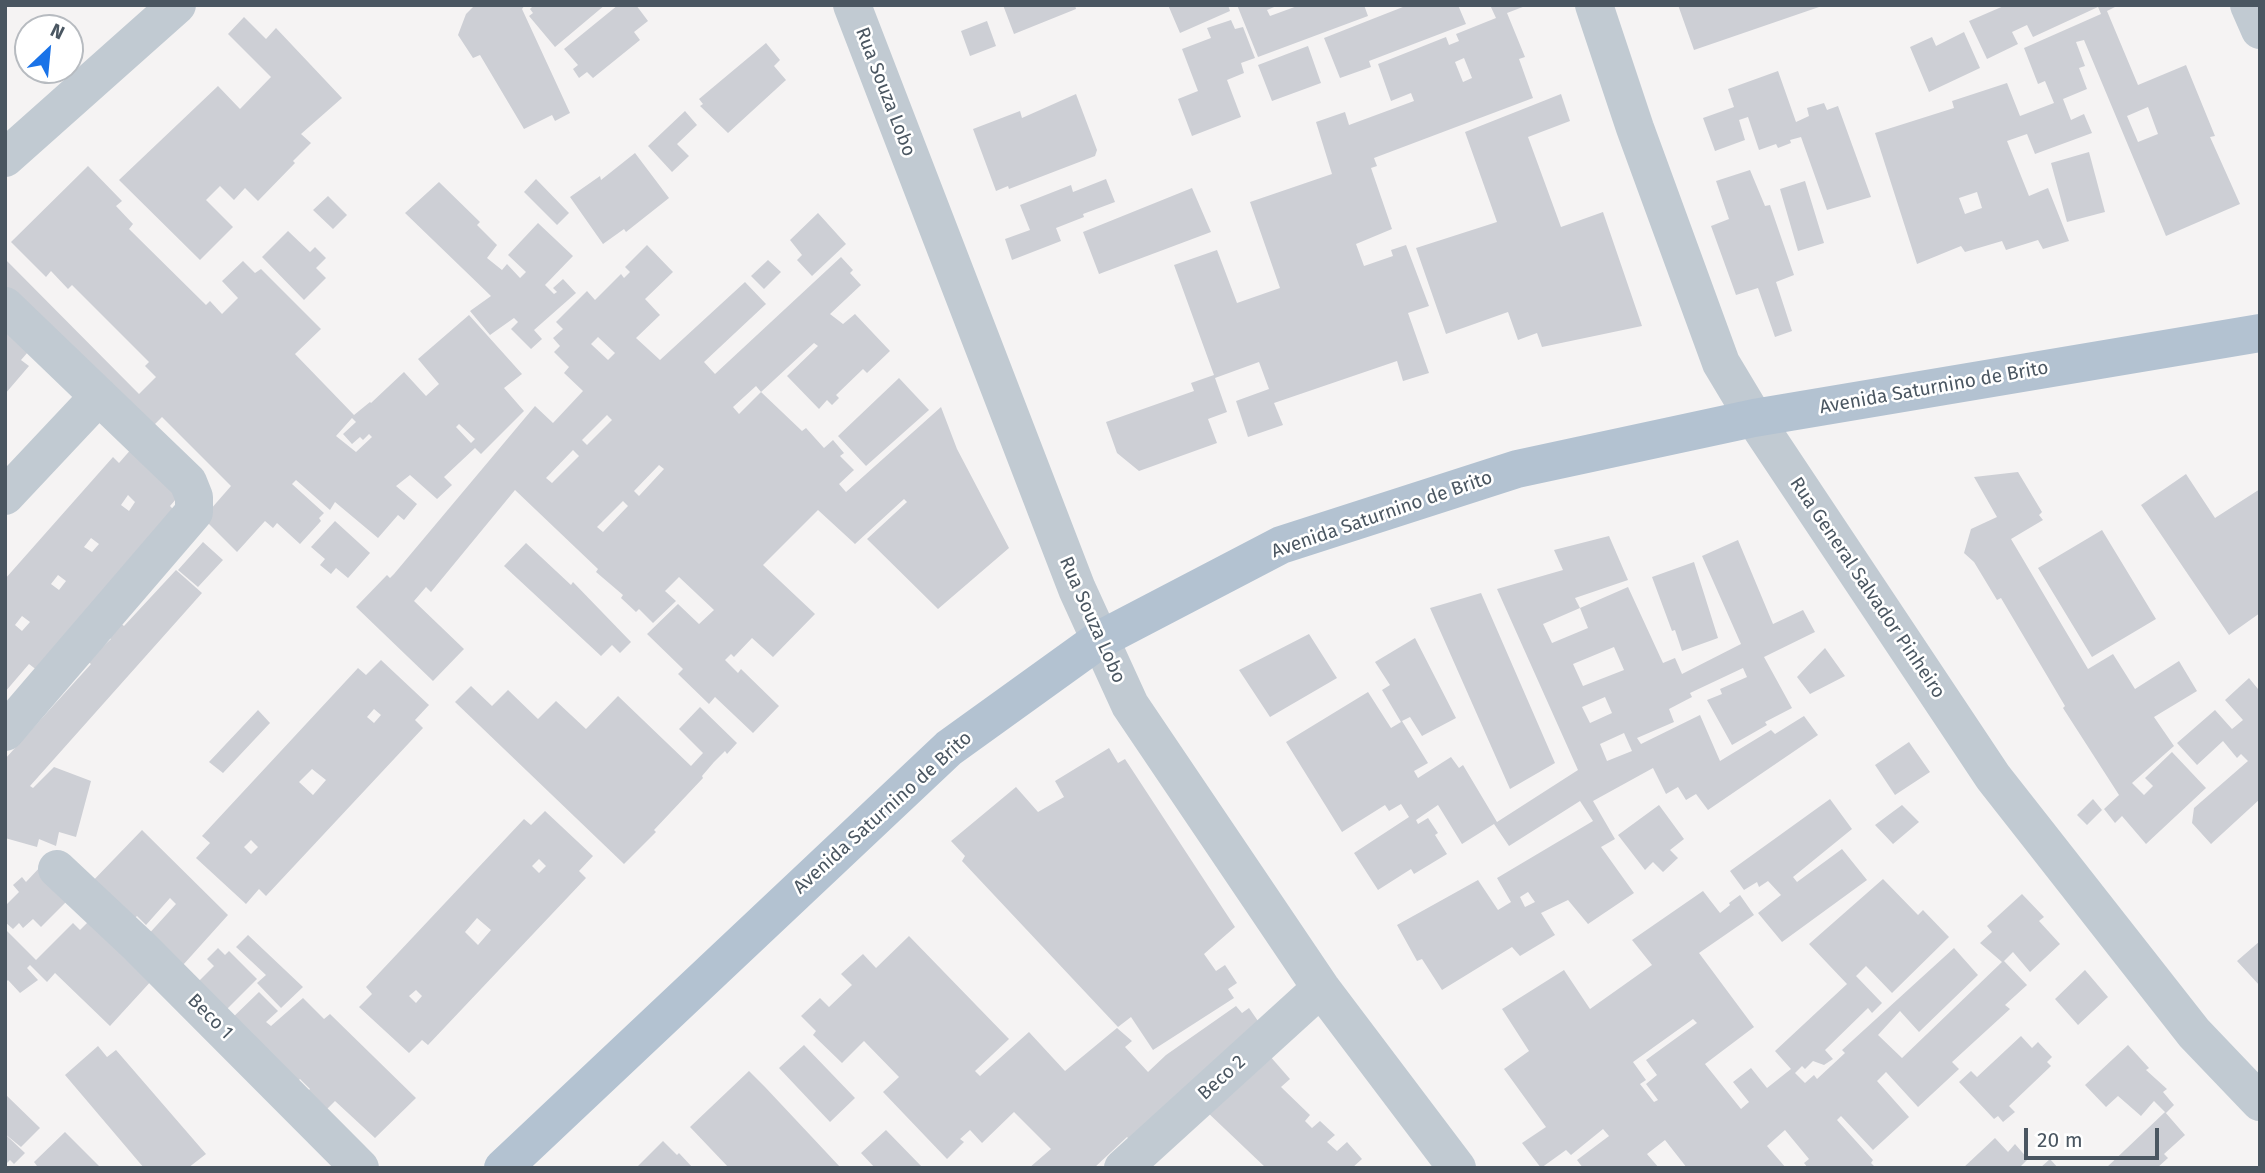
<!DOCTYPE html>
<style>
body{margin:0}
#map{position:relative;width:2265px;height:1173px;overflow:hidden;background:#f5f3f3;font-family:"Fira Sans",sans-serif}
canvas{display:block}
.frame{position:absolute;inset:0;border:7px solid #4a5661;pointer-events:none}
.north{position:absolute;left:14px;top:14px;width:70px;height:70px;box-sizing:border-box;background:#fff;border:2px solid #b7bbc0;border-radius:50%;rotate:26deg;font-size:19px;font-weight:700;line-height:28px;text-align:center;color:#4a5661}
.north::after{content:'';display:block;margin:auto;width:24px;height:32px;background:#1a73e8;clip-path:polygon(50% 0,100% 100%,50% 72%,0 100%)}
.scale{position:absolute;left:2024px;top:1128px;width:135px;height:32px;box-sizing:border-box;border:4px solid #4a5661;border-top:0;padding-left:9px;font-size:21px;line-height:24px;white-space:nowrap;color:#4a5661;-webkit-text-stroke:5px #fff;paint-order:stroke}
</style>
<div id="map">
<canvas width="2265" height="1173"></canvas>
<div class="frame"></div>
<div class="north">N</div>
<div class="scale">20 m</div>
</div>
<script>
const g = document.querySelector('canvas').getContext('2d');
g.lineJoin = 'round';
function paint(path, color) {
  g.fillStyle = color;
  g.fill(path, 'evenodd');
}
function strokePath(path, color, width, dash) {
  g.strokeStyle = color;
  g.lineWidth = width;
  g.lineCap = dash ? 'butt' : 'round';
  g.setLineDash(dash || []);
  g.stroke(path);
}
function write(font, color, halo, rows, align = 'center') {
  g.font = font + ' "Fira Sans",sans-serif';
  g.lineWidth = 5;
  g.setLineDash([]);
  g.textBaseline = 'middle';
  g.strokeStyle = halo;
  g.fillStyle = color;
  for (const [text, x, y, turn = 0] of rows) {
    g.save();
    g.translate(x, y);
    g.rotate((+turn || 0) * Math.PI / 180);
    g.textAlign = isNaN(turn) ? turn : align;
    if (halo) g.strokeText(text, 0, 0);
    g.fillText(text, 0, 0);
    g.restore();
  }
}
paint(new Path2D(`
 M475,5H525L522,9L570,113L555,121L552,115L524,129L480,55L473,58L458,35L466,14Z
 M534,5H605L555,47L529,16L533,13L530,9Z
 M618,5H636L648,21L634,32L640,40L593,78L587,72L579,78L573,69L578,65L564,49Z
 M1003,5H1075L1076,9L1014,34Z
 M1168,5H1228L1230,11L1180,33Z
 M1237,5H1279L1267,10L1270,16L1300,5H1364L1368,16L1258,57Z
 M1408,5H1458L1466,24L1369,61L1371,67L1340,78L1324,38Z
 M1490,5H1528L1507,13L1525,57L1519,59L1533,98L1374,158L1377,166L1371,168L1392,229L1356,244L1364,266L1393,256L1391,250L1406,245L1429,306L1408,313L1429,373L1403,381L1397,361L1274,403L1283,425L1248,437L1236,401L1269,389L1259,362L1215,378L1227,412L1208,419L1217,443L1139,471L1117,453L1106,422L1194,391L1191,383L1214,375L1174,265L1217,250L1237,303L1280,288L1250,202L1332,174L1316,122L1345,112L1349,125L1414,101L1411,93L1391,101L1378,64L1446,37L1449,45L1459,41L1456,34L1496,18ZM1464,58L1472,78L1463,82L1455,62Z
 M1678,5H1822V6L1694,50Z
 M2006,5H2119L2107,11L2138,85L2186,65L2215,136L2210,137L2240,204L2166,236L2084,40L2076,42L2085,66L2079,68L2087,89L2063,99L2071,120L2084,114L2092,133L2035,154L2027,134L2007,141L2029,196L2048,188L2069,241L2043,249L2038,240L2006,250L2002,241L1965,252L1961,246L1917,264L1875,133L1954,108L1952,101L2007,83L2020,116L2054,103L2045,81L2038,84L2024,48L2101,14L2098,7L2033,37L2027,25L2012,32L2018,44L1987,59L1969,21ZM2148,107L2158,134L2138,142L2127,116ZM1977,192L1982,208L1965,214L1959,198Z
 M244,17L266,39L276,28L342,98L301,134L311,143L293,161L295,163L258,201L245,188L234,200L220,186L206,200L233,227L200,260L119,180L218,86L240,109L271,77L228,34Z
 M1231,20L1235,29L1243,27L1255,58L1241,63L1244,73L1227,80L1241,117L1192,136L1178,99L1198,91L1182,49L1211,38L1207,28Z
 M987,21L996,46L970,56L961,31Z
 M1964,32L1980,68L1929,92L1910,47L1932,37L1936,46Z
 M766,43L780,60L774,66L786,80L728,133L700,106L703,104L699,99Z
 M1308,46L1321,83L1272,101L1258,65Z
 M1778,71L1796,122L1809,116L1807,108L1824,103L1827,110L1838,106L1871,197L1827,210L1801,137L1790,140L1791,143L1778,148L1776,144L1759,150L1748,117L1739,120L1745,140L1715,151L1703,118L1734,107L1728,89Z
 M1076,94L1097,150L1095,156L1009,189L1008,186L996,191L973,129L1020,111L1022,118Z
 M1561,94L1570,121L1528,137L1561,227L1603,212L1642,326L1542,347L1537,333L1518,340L1508,312L1446,334L1416,248L1497,222L1465,132Z
 M685,111L697,125L677,144L689,156L672,172L648,146Z
 M2089,152L2105,212L2067,222L2051,163Z
 M635,153L669,198L626,232L624,229L603,244L570,197L600,176L601,180Z
 M88,166L122,201L116,206L133,224L129,229L206,305L210,301L222,314L238,298L222,281L243,261L255,273L261,269L321,329L295,354L354,415L370,402L371,403L404,372L426,396L439,384L418,359L469,315L522,374L504,388L524,411L481,454L475,448L444,477L452,485L437,499L410,475L396,486L417,504L404,520L398,515L378,538L335,502L330,510L296,480L292,484L324,513L319,518L321,521L300,544L277,523L273,528L265,521L237,552L203,518L231,486L162,417L149,430L5,290V259L139,394L156,377L145,366L149,362L72,285L68,289L51,271L46,277L11,242ZM352,418L356,422L343,434L352,444L360,437L363,440L369,434L372,437L356,452L336,436ZM459,424L475,439L471,443L456,427Z
 M1750,170L1765,206L1770,205L1794,275L1776,282L1792,331L1775,337L1758,288L1736,295L1711,226L1729,219L1716,181Z
 M536,179L569,213L557,225L524,192Z
 M1106,179L1115,202L1083,214L1084,217L1056,228L1061,241L1012,260L1005,239L1030,230L1020,205L1071,185L1073,192Z
 M1805,181L1824,243L1798,251L1780,189Z
 M439,182L480,222L477,225L497,245L487,258L502,270L507,264L520,278L526,272L508,255L538,223L573,256L545,285L554,294L557,292L553,288L563,279L576,293L534,330L542,339L531,349L511,329L518,322L514,318L490,335L470,311L491,296L405,213Z
 M1192,188L1211,232L1099,274L1083,232Z
 M328,196L347,215L333,229L313,210Z
 M818,213L846,244L812,276L797,260L802,255L790,240Z
 M288,231L310,252L315,247L326,258L316,268L326,278L304,300L262,257Z
 M647,245L673,272L645,299L660,315L636,338L660,360L745,282L766,304L704,362L715,374L841,257L853,270L850,273L861,285L830,314L843,324L855,314L890,351L867,373L863,369L836,395L839,398L832,405L827,400L819,409L787,376L818,346L814,343L761,392L802,431L806,428L824,448L833,440L844,453L840,456L854,470L839,484L846,492L941,407L957,449L1009,548L938,609L867,539L907,502L904,499L855,544L818,510L763,565L815,614L773,657L752,638L734,657L731,654L725,660L738,673L741,669L779,706L753,733L715,697L709,704L678,674L683,669L647,634L678,604L699,624L714,610L679,577L665,591L676,601L653,623L639,609L636,612L621,598L623,595L596,572L598,569L515,490L431,592L426,587L414,601L464,649L433,681L356,607L387,575L390,578L394,574L535,406L553,423L583,391L564,373L569,367L554,352L560,346L553,338L563,329L556,322L587,291L595,300L621,274L624,278L630,272L625,267ZM598,337L615,353L608,360L591,344ZM756,386L761,392L739,414L733,407ZM607,415L612,420L587,445L582,440ZM573,450L579,456L552,483L546,478ZM659,465L664,469L639,496L634,491ZM623,501L628,506L603,532L597,527Z
 M768,260L781,272L764,289L751,276Z
 M5,319L35,344L21,360L29,366L5,394Z
 M899,378L929,410L866,466L838,436Z
 M133,447L183,491L170,506L177,513L38,671L29,664L5,692V579L113,457L119,463ZM128,495L135,502L129,511L121,505ZM91,538L99,544L92,552L84,547ZM58,575L66,581L59,590L51,584ZM22,616L30,622L22,631L15,625Z
 M2018,472L2042,512L2039,515L2043,520L2011,539L2088,669L2113,654L2135,689L2179,661L2197,691L2154,717L2174,746L2132,783L2144,795L2153,786L2145,778L2172,752L2206,788L2146,844L2122,816L2115,823L2104,809L2119,795L2063,708L2065,706L2001,598L1997,600L1974,562L1964,553L1971,529L1997,517L1974,477Z
 M2186,474L2215,518L2260,489V613L2229,635L2141,505Z
 M335,521L370,553L348,578L336,568L331,574L320,565L325,559L311,547Z
 M2102,530L2156,619L2092,657L2038,568Z
 M1609,536L1628,580L1575,598L1580,608L1543,624L1552,643L1588,628L1580,608L1628,587L1663,663L1675,658L1682,674L1741,644L1702,556L1738,540L1773,624L1803,610L1815,632L1764,657L1792,708L1765,722L1767,725L1732,745L1707,700L1722,694L1720,689L1747,677L1743,668L1690,693L1692,697L1669,709L1674,722L1637,738L1641,744L1700,715L1720,761L1766,733L1771,730L1775,734L1804,716L1818,735L1708,810L1696,794L1686,800L1678,787L1666,794L1653,768L1593,801L1615,839L1601,847L1634,893L1588,924L1568,900L1541,913L1555,935L1520,956L1512,947L1442,990L1422,959L1417,961L1397,925L1478,880L1498,910L1511,902L1497,878L1593,821L1580,801L1509,846L1494,824L1462,844L1438,805L1416,820L1418,824L1428,818L1438,833L1435,835L1447,854L1414,874L1411,869L1378,890L1354,853L1409,817L1401,804L1389,811L1385,805L1342,832L1286,742L1368,692L1391,728L1401,722L1382,690L1390,685L1375,662L1415,638L1456,718L1422,736L1410,717L1402,721L1428,763L1414,771L1418,778L1451,757L1459,768L1463,765L1497,822L1578,770L1497,589L1563,570L1554,550ZM1614,647L1624,670L1583,686L1573,664ZM1605,697L1612,713L1590,723L1582,707ZM1624,733L1632,751L1607,761L1600,744ZM1528,892L1535,902L1525,907L1520,897Z
 M203,542L223,560L198,587L178,570Z
 M526,543L571,585L573,582L631,642L620,653L612,645L601,656L504,566Z
 M1694,562L1718,638L1682,651L1675,630L1672,631L1652,577Z
 M176,570L202,593L30,786L33,788L54,767L91,781L76,837L59,832L56,846L39,839L37,847L5,838V759L91,664L87,661L111,639L107,636L119,622L124,626Z
 M1481,593L1555,763L1510,789L1430,608Z
 M1309,634L1337,678L1270,717L1239,670Z
 M1825,648L1845,676L1810,694L1797,677Z
 M381,660L429,705L415,720L423,728L266,896L259,889L246,904L196,858L210,843L202,836L358,668L366,675ZM374,709L381,715L374,723L367,717ZM312,769L326,780L313,795L299,782ZM251,840L258,847L251,854L244,847Z
 M2249,678L2258,689L2260,688V799L2211,844L2192,823L2194,808L2248,761L2241,754L2237,758L2223,741L2197,765L2177,743L2215,710L2232,729L2243,720L2225,700Z
 M471,686L492,706L508,690L538,719L556,701L586,729L618,696L691,766L703,753L679,729L700,707L737,743L727,754L725,751L714,762L702,776L703,778L654,830L656,832L624,864L455,702Z
 M258,710L270,723L223,773L209,762Z
 M1909,742L1930,772L1895,795L1875,765Z
 M1109,748L1118,763L1125,759L1235,927L1204,954L1216,971L1225,965L1237,983L1228,989L1234,998L1153,1050L1131,1017L1118,1027L962,861L965,856L951,841L1016,787L1038,812L1064,797L1055,781Z
 M1830,799L1852,829L1793,877L1797,882L1842,849L1867,880L1782,942L1758,913L1781,895L1768,881L1759,887L1757,882L1744,890L1730,871Z
 M2093,799L2102,810L2087,825L2077,815Z
 M1659,805L1684,839L1670,850L1678,858L1663,872L1653,862L1645,870L1618,835Z
 M1902,805L1919,822L1893,844L1875,825Z
 M545,811L593,856L579,871L586,878L428,1045L422,1040L409,1053L359,1007L372,994L366,987L524,819L531,825ZM539,859L546,866L539,873L532,866ZM477,918L491,930L478,945L465,932ZM416,990L422,996L416,1003L409,996Z
 M142,830L228,915L183,965L146,937L176,904L170,898L146,925L137,916L128,924L87,887Z
 M42,865L72,896L41,927L33,919L23,928L19,923L13,929L5,922V906L19,892L13,885L22,877L26,882Z
 M1883,879L1918,915L1923,910L1949,937L1892,993L1866,966L1856,976L1882,1003L1872,1013L1868,1008L1825,1050L1833,1059L1824,1065L1813,1061L1805,1069L1802,1066L1795,1073L1805,1083L1814,1075L1817,1079L1845,1053L1842,1050L1954,948L1978,975L1919,1032L1900,1011L1878,1035L1902,1058L2002,962L1980,943L1992,932L1987,926L2022,894L2044,917L2039,921L2060,944L2030,972L2013,952L2004,961L2027,985L2005,1005L2010,1009L1952,1062L1959,1069L1918,1107L1886,1072L1877,1081L1909,1117L1873,1150L1841,1116L1837,1120L1873,1160L1871,1163L1876,1168H1808L1804,1163L1809,1159L1785,1130L1767,1146L1786,1168H1687L1665,1140L1647,1154L1659,1168H1583L1577,1160L1609,1136L1603,1129L1571,1155L1566,1150L1541,1168L1522,1143L1546,1127L1504,1069L1529,1051L1502,1009L1564,970L1590,1009L1652,965L1632,940L1703,891L1720,913L1730,905L1729,903L1740,895L1754,915L1699,953L1754,1027L1705,1064L1741,1109L1749,1102L1733,1082L1751,1068L1767,1088L1791,1069L1775,1051L1847,984L1809,944ZM1693,1019L1697,1023L1646,1060L1657,1075L1646,1084L1658,1100L1654,1102L1640,1084L1646,1080L1633,1062Z
 M90,920L153,979L110,1026L55,973L47,982L30,965L27,968L38,980L20,993L8,980L5,983V929L36,960L73,923L80,930Z
 M248,935L303,987L281,1008L257,983L266,975L236,947Z
 M909,936L1009,1039L975,1071L980,1076L1029,1032L1065,1071L1117,1028L1132,1041L1125,1047L1148,1072L1166,1055L1236,1006L1242,1013L1249,1008L1260,1024L1135,1145L1127,1137L1094,1168H1029L1051,1149L1014,1112L982,1143L970,1130L960,1139L964,1142L947,1159L883,1092L899,1077L864,1041L842,1063L813,1035L816,1031L801,1016L820,998L829,1007L852,985L841,974L863,954L876,968Z
 M2260,941V986L2237,961Z
 M218,948L225,955L229,951L257,979L220,1016L191,989L214,966L207,959Z
 M2085,970L2108,997L2078,1025L2055,999Z
 M259,992L278,1011L266,1022L271,1026L303,998L324,1019L330,1014L416,1098L375,1138L335,1101L320,1116L301,1098L310,1089L300,1079L291,1088L227,1023Z
 M2021,1036L2032,1048L2038,1042L2052,1057L2047,1062L2051,1066L2009,1106L2015,1112L2003,1122L1998,1116L1994,1119L1959,1082L1971,1071L1977,1077Z
 M804,1045L855,1098L830,1122L779,1068Z
 M2128,1045L2149,1068L2146,1070L2167,1089L2163,1092L2174,1105L2166,1113L2154,1101L2141,1116L2118,1096L2106,1107L2085,1085Z
 M98,1046L107,1057L116,1050L206,1154L188,1168H144L65,1075Z
 M1269,1055L1290,1079L1281,1087L1310,1115L1305,1121L1312,1128L1320,1121L1335,1135L1327,1142L1337,1151L1347,1142L1362,1159L1352,1168H1266L1205,1110Z
 M749,1071L765,1087L841,1168H729L690,1127Z
 M5,1094L40,1128L21,1147L5,1134Z
 M2165,1112L2185,1135L2164,1154L2168,1158L2157,1168H2106Z
 M886,1130L923,1168H875L861,1153Z
 M65,1132L101,1168H35L37,1166L34,1162Z
 M7,1136L25,1153L14,1164L10,1160L5,1165Z
 M1995,1138L2008,1152L2015,1144L2028,1159L2021,1166L2023,1168H1963Z
 M663,1141L677,1155L679,1153L693,1168H636Z
 M2050,1159L2058,1168H2040Z`), '#cdcfd5');
strokePath(new Path2D(`
 M852,5L1077,589L1130,705L1321,988L1457,1168
 M1594,5L1635,128L1721,363L1754,418L1993,777L2194,1033L2260,1102
 M2249,5L2260,30
 M5,158L177,5
 M5,306L188,482L194,497V512L5,732
 M5,496L99,396
 M57,869L139,946L360,1168
 M1123,1168L1321,988`), '#c1cad2', 38);
strokePath(new Path2D(`
 M503,1168L949,748L1099,640L1281,545L1517,469L1754,418L2260,333`), '#b3c2d1', 38);
write('19px', '#4a5661', '#fff', [
 ["Rua Souza Lobo",885,92,69],
 ["Avenida Saturnino de Brito",1934,388,-10],
 ["Avenida Saturnino de Brito",1382,515,-19],
 ["Rua General Salvador Pinheiro",1867,588,56],
 ["Rua Souza Lobo",1092,620,66],
 ["Avenida Saturnino de Brito",883,813,-42],
 ["Beco 1",210,1017,45],
 ["Beco 2",1222,1078,-42]
]);
</script>
